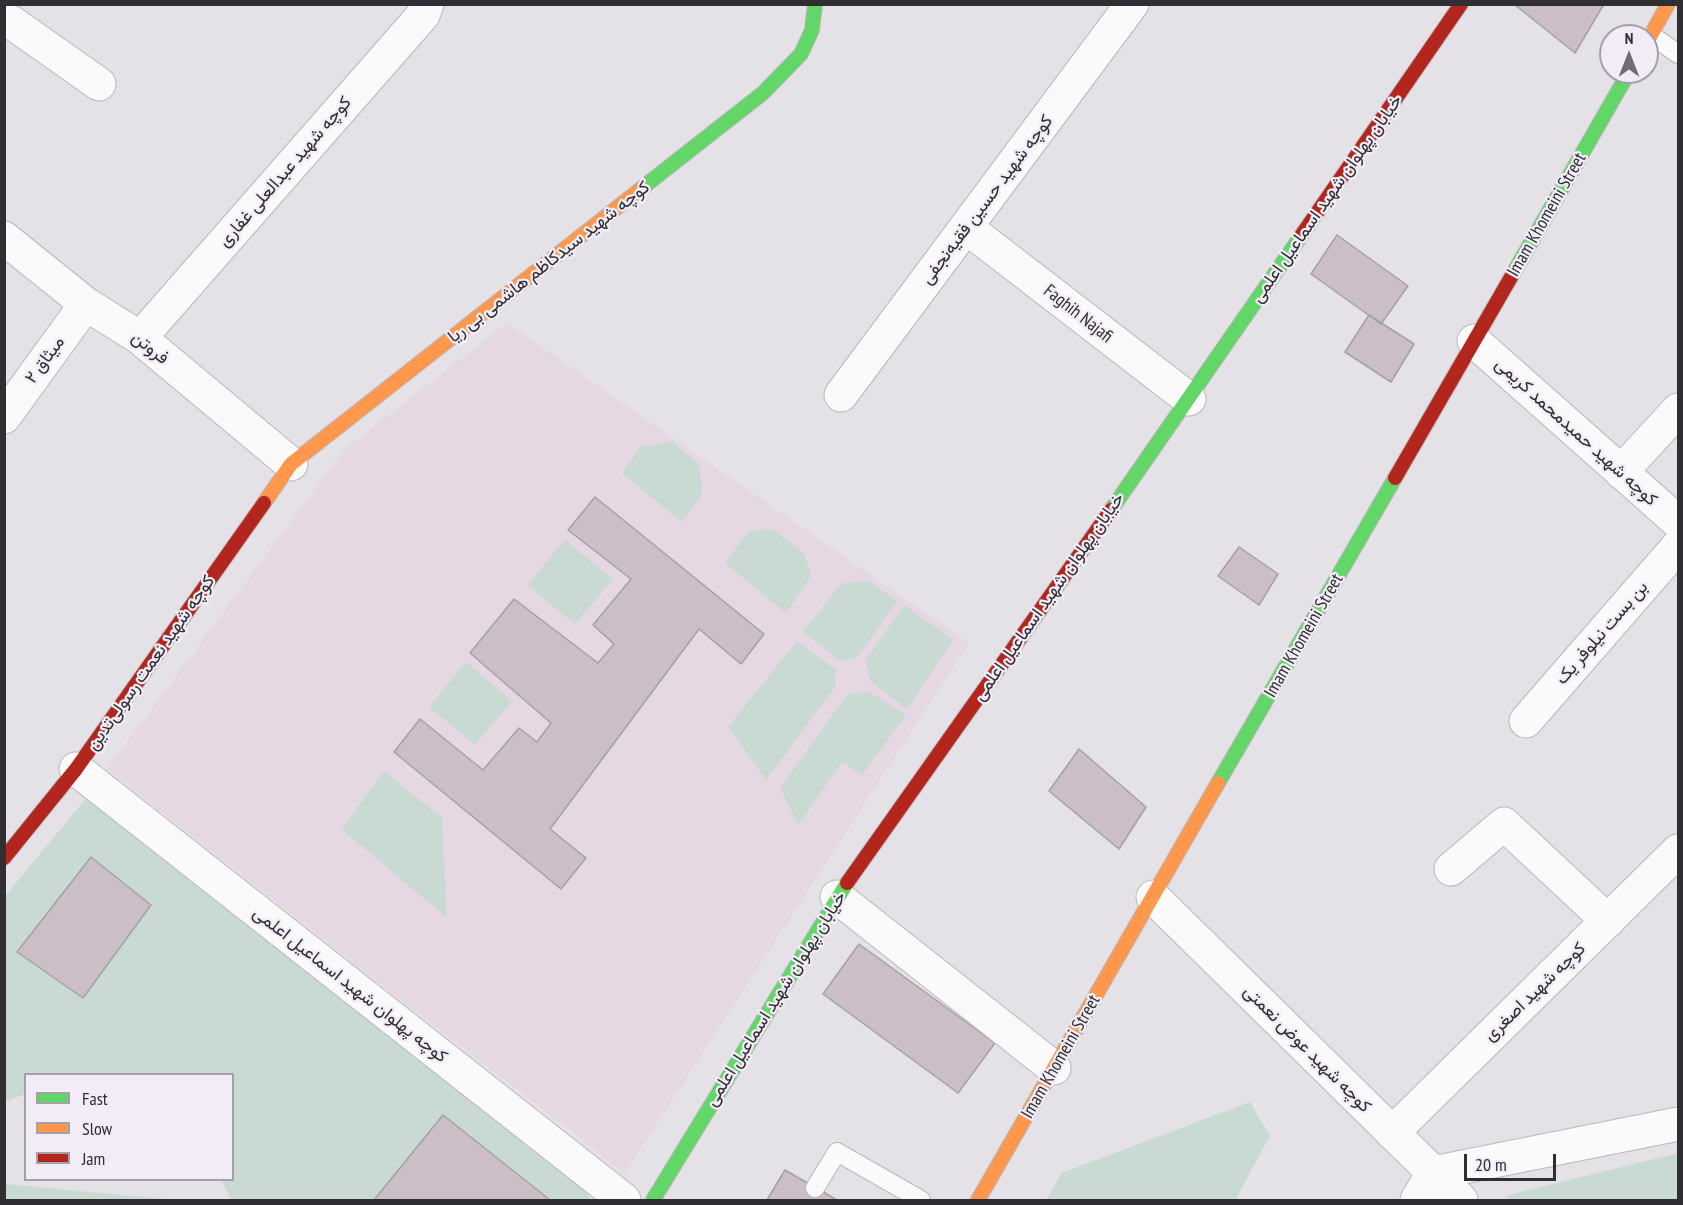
<!DOCTYPE html>
<meta charset="utf-8">
<style>
body{margin:0}
#map{position:relative;width:1683px;height:1205px;overflow:hidden;background:#e4e1e7;font-family:"PT Sans Narrow",sans-serif}
canvas{display:block}
.frame{position:absolute;inset:0;border:6px solid #302e32;pointer-events:none}
.legend{position:absolute;left:24px;top:1073px;width:210px;height:108px;box-sizing:border-box;background:#f2ecf7;border:2px solid #a4a0a8;margin:0;padding:8px 10px;list-style:none;font-size:18px;color:#302e32}
.legend li{display:flex;align-items:center;gap:12px;height:30px}
.legend b{width:30px;border:2px solid #a4a0a8}
.north{position:absolute;left:1599px;top:24px;width:60px;height:60px;box-sizing:border-box;background:#f2ecf7;border:2px solid #a4a0a8;border-radius:50%;rotate:0deg;font-size:16px;font-weight:700;line-height:24px;text-align:center;color:#302e32}
.north::after{content:'';display:block;margin:auto;width:21px;height:27px;background:#6f6d71;clip-path:polygon(50% 0,100% 100%,50% 72%,0 100%)}
.scale{position:absolute;left:1464px;top:1154px;width:92px;height:27px;box-sizing:border-box;border:3px solid #302e32;border-top:0;padding-left:8px;font-size:18px;line-height:21px;white-space:nowrap;color:#302e32;-webkit-text-stroke:4px #f2ecf7;paint-order:stroke}
</style>
<div id="map">
<canvas width="1683" height="1205"></canvas>
<div class="frame"></div>
<ul class="legend">
<li><b style="height:8px;background:#63d668"></b>Fast</li>
<li><b style="height:8px;background:#ff974d"></b>Slow</li>
<li><b style="height:8px;background:#b3261e"></b>Jam</li>
</ul>
<div class="north">N</div>
<div class="scale">20 m</div>
</div>
<script>
const g = document.querySelector('canvas').getContext('2d');
g.lineJoin = 'round';
function paint(path, color) {
  g.fillStyle = color;
  g.fill(path, 'evenodd');
}
function strokePath(path, color, width, dash) {
  g.strokeStyle = color;
  g.lineWidth = width;
  g.lineCap = dash ? 'butt' : 'round';
  g.setLineDash(dash || []);
  g.stroke(path);
}
function write(font, color, halo, rows, align = 'center') {
  g.font = font + ' "PT Sans Narrow",Vazirmatn,sans-serif';
  g.lineWidth = 4.5;
  g.setLineDash([]);
  g.textBaseline = 'middle';
  g.strokeStyle = halo;
  g.fillStyle = color;
  for (const [text, x, y, turn = 0] of rows) {
    g.save();
    g.translate(x, y);
    g.rotate((+turn || 0) * Math.PI / 180);
    g.textAlign = isNaN(turn) ? turn : align;
    if (halo) g.strokeText(text, 0, 0);
    g.fillText(text, 0, 0);
    g.restore();
  }
}
paint(new Path2D(`
 M507,323L969,643L624,1174L579,1137L407,1005L107,769L345,449Z`), '#e5d8e3');
paint(new Path2D(`
 M673,442L700,466L702,494L682,522L622,473L640,447Z
 M772,529L804,553L811,576L786,613L725,563L749,531Z
 M565,540L613,579L575,624L527,585Z
 M868,581L897,601L858,657L841,661L803,632L842,583Z
 M904,605L953,640L907,709L870,681L865,661Z
 M797,641L836,670L835,687L766,780L728,727Z
 M466,662L512,701L475,745L429,707Z
 M868,691L906,715L862,775L842,762L798,825L780,788L847,695Z
 M384,771L442,818L447,918L342,829Z
 M88,796L585,1182L589,1200H550L443,1115L374,1200H231L221,1180H232V1074H26L25,1094L5,1102V896ZM92,857L151,905L83,998L17,952Z
 M1250,1102L1270,1136L1235,1200H1046L1062,1173Z
 M1678,1153V1200H1511L1505,1196Z
 M5,1184L174,1200H5Z`), '#c8dad2');
const building = new Path2D(`
 M1514,4H1604L1575,53Z
 M1337,235L1408,286L1381,324L1311,274Z
 M1369,315L1414,344L1391,382L1345,352Z
 M595,497L764,634L741,664L699,629L550,829L586,858L561,889L394,752L420,719L483,770L519,728L537,742L551,723L470,653L514,599L598,663L614,644L593,625L631,579L568,530Z
 M1239,547L1278,574L1259,605L1218,576Z
 M1079,749L1146,807L1119,849L1049,791Z
 M91,857L151,905L83,998L17,952Z
 M859,944L995,1043L958,1093L823,994Z
 M443,1115L550,1200H374Z
 M785,1170L837,1200H767Z`);
paint(building, '#cbbec6');
strokePath(building, '#a4a1a4', 1.5);
const lane = new Path2D(`
 M1651,35L1678,54
 M815,1188L837,1152L921,1200`);
const street = new Path2D(`
 M11,22L99,84
 M967,228L1189,399
 M4,238L86,304L140,338L291,464
 M140,338L423,15L427,4
 M1474,341L1678,522
 M841,395L1132,4
 M4,417L86,304
 M1621,472L1678,410
 M1526,721L1678,546
 M76,769L624,1200
 M1451,869L1504,824L1608,921
 M837,897L1054,1068
 M1153,897L1461,1200
 M1392,1133L1678,851
 M1417,1200L1433,1173L1678,1124`);
const fast = new Path2D(`
 M642,188L763,93L801,54L812,30L815,4
 M1514,272L1629,72
 M1111,510L1301,236
 M1218,783L1395,478
 M653,1200L847,883`);
const slow = new Path2D(`
 M1647,42L1668,4
 M264,503L291,464L642,188
 M978,1200L1218,783`);
const jam = new Path2D(`
 M1301,236L1461,4
 M1395,478L1514,272
 M4,858L76,769L264,503
 M847,883L1111,510`);
strokePath(lane, '#bab7bc', 20);
strokePath(street, '#bab7bc', 35);
strokePath(fast, '#bab7bc', 16);
strokePath(slow, '#bab7bc', 16);
strokePath(jam, '#bab7bc', 16);
strokePath(lane, '#fbfafb', 18);
strokePath(street, '#fbfafb', 33);
strokePath(fast, '#63d668', 14);
strokePath(slow, '#ff974d', 14);
strokePath(jam, '#b3261e', 14);
write('18px', '#302e32', '#f2ecf7', [
 ["کوچه شهید عبدالعلی غفاری",285,172,-49],
 ["خیابان پهلوان شهید اسماعیل اعلمی",1327,199,-55],
 ["کوچه شهید حسین فقیه‌نجفی",987,200,-53],
 ["Imam Khomeini Street",1547,215,-60],
 ["کوچه شهید سیدکاظم هاشمی بی ریا",549,262,-38],
 ["Faghih Najafi",1078,314,38],
 ["فروتن",150,348,38],
 ["میثاق ۲",45,360,-54],
 ["کوچه شهید حمیدمحمد کریمی",1576,432,42],
 ["خیابان پهلوان شهید اسماعیل اعلمی",1049,597,-55],
 ["بن بست نیلوفر یک",1602,633,-49],
 ["Imam Khomeini Street",1304,636,-60],
 ["کوچه شهید نعمت رسولی‌تدین",151,663,-55],
 ["کوچه پهلوان شهید اسماعیل اعلمی",350,985,38],
 ["کوچه شهید اصغری",1535,992,-44],
 ["خیابان پهلوان شهید اسماعیل اعلمی",776,999,-58],
 ["کوچه شهید عوض نعمتی",1307,1049,45],
 ["Imam Khomeini Street",1061,1057,-60]
]);
</script>
